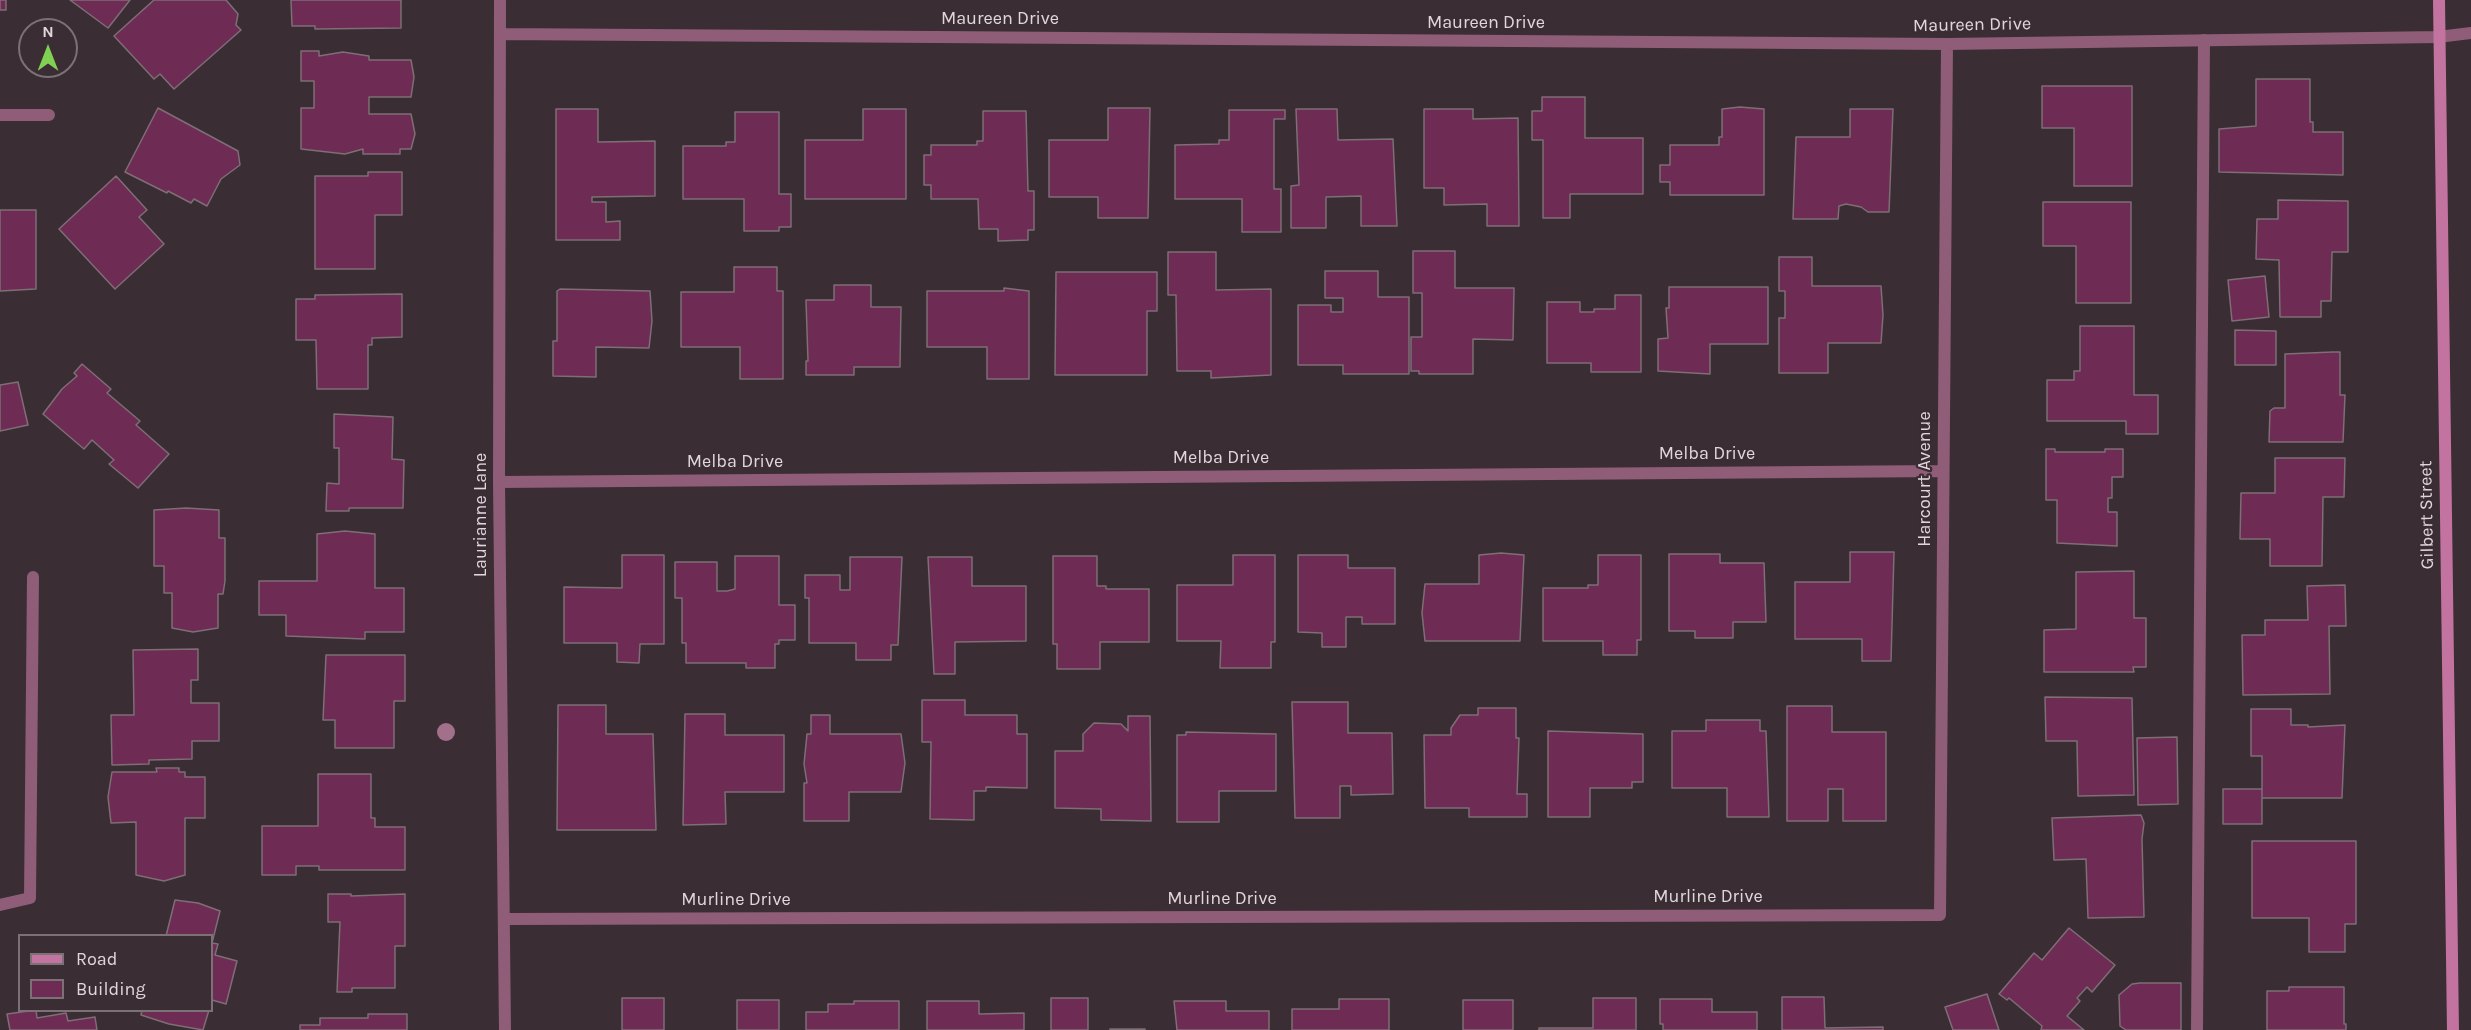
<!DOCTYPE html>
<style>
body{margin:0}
#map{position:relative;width:2471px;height:1030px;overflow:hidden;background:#3a2d34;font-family:Karla,sans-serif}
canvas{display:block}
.legend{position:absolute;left:18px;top:934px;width:195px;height:78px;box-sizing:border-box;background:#3a2d34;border:2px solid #7c7177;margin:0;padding:8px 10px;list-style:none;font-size:18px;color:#e0d7db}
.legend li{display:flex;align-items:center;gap:12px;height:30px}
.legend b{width:30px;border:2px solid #7c7177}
.north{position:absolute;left:18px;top:18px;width:60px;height:60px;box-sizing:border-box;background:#3a2d34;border:2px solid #7c7177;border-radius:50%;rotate:0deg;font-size:16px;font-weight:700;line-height:24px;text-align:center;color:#e0d7db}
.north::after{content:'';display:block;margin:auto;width:21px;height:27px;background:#80d051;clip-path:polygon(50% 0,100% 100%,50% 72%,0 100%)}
</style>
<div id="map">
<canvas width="2471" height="1030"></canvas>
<ul class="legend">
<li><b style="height:8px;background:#c373a0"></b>Road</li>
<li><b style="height:16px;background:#6e2b54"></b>Building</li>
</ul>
<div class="north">N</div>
</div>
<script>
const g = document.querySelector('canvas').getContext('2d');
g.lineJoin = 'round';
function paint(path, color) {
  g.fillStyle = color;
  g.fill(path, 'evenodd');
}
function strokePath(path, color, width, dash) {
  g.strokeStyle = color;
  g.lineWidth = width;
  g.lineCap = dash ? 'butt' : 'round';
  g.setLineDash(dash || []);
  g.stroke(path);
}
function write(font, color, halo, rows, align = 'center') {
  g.font = font + ' Karla,sans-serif';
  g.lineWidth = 4.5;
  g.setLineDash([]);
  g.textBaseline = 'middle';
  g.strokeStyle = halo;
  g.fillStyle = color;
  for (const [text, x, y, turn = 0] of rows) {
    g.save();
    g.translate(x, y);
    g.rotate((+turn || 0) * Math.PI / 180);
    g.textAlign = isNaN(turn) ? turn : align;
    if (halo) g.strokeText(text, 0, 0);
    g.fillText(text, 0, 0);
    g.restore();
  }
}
const building = new Path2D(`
 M0,0H6V10H0Z
 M70,0H130L108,28Z
 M154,0H226L238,14L236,25L241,30L174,89L160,74L154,79L114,36Z
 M291,0H401V28L315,29V26H292Z
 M301,51H319V56L343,52L369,56V60H411L414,77L411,97H369V114H411L415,134L411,149H400V154H363V149L345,154L301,149V108H314V81H301Z
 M2256,79H2310V122H2313V132H2343V175L2219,172V129L2256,126Z
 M2042,86H2132V186H2074V128H2042Z
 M1542,97H1585V138H1643V194H1570V218H1543V140H1532V111H1542Z
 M1740,107L1764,109V195H1670V182H1660V165H1670V145H1719V137H1722V109Z
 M158,108L238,151L240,165L221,179L207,206L194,199L191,203L168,191L167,193L125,172Z
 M1108,108H1150L1148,218H1098V197H1049V140H1108Z
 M556,109H598V142L655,141V196L592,197V202H606V222L620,221V240H556Z
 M863,109H906V199H805V140H863Z
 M1296,109H1337L1338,140L1393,139L1397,226H1361V196L1326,197V228H1291V186L1299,185Z
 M1424,109H1473V119L1518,118L1519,226H1487V204L1444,205V188H1424Z
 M1850,109H1893L1889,212H1868L1861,207L1846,204L1839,206L1838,219H1793L1796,137H1850Z
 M1229,110H1285V119H1274V189H1281V232H1242V199H1175V145L1219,144V140H1229Z
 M983,111H1026L1028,191H1034V230H1028V240L998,241V229H979L978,199H931V185H924V155H931V145H977V141H983Z
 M735,112H779V194H791V227H779V231H744V199H683V146H726V142H735Z
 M368,172H402V215H375V269H315V176H368Z
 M116,176L147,210L139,217L164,244L115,289L59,229Z
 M2278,200L2348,201V252H2332L2331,301H2321V317H2280L2279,260L2256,259L2257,219H2278Z
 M2043,202H2131V303H2076V246H2043Z
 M0,210H36V289L0,291Z
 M1413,251H1455V288H1514L1513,340L1473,339V374H1419V371H1411V337H1422V293H1413Z
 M1168,252H1216V290L1271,289V375L1211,378V371H1177L1176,295H1168Z
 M1779,257H1812V286H1881L1883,315L1881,343H1828V373H1779V318H1785V291H1779Z
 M734,267H777V291H783V379H740V347H681V292H734Z
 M1325,271H1378V297H1409V374H1343V365H1298V305H1331V312H1343V298H1325Z
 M1056,272H1157V311H1147V375H1055Z
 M2265,276L2269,317L2232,321L2228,280Z
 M834,285H871V307H901L900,367H854V375H806V361H808L806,300H834Z
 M1669,287H1768V344H1710V374L1658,371V339L1668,338L1666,308H1669Z
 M1004,288L1029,291V379H987V347H927V291H1004Z
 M560,289L650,291L652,321L649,348L596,347V377L553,376V341H557V291Z
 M402,294V337L372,338V345H368V389H317L316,340H296V299H315V295Z
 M1615,295H1641V372H1591V363H1547V302H1580V312H1594V309H1615Z
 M2080,326H2134V395H2158V434H2126V421H2047V380H2074V371H2080Z
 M2235,330L2276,331V365H2235Z
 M2333,352H2340V395H2345L2343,442H2269L2270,411L2274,408H2285V354Z
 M82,364L111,389L107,393L140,421L136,425L169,454L138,488L109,464L114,460L92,440L84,449L43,414L62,389L77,376L74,373Z
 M18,382L28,425L0,431V385Z
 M334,414L393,417L392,459L404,460L403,508H349V511H326L327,483L339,484V448H334Z
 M2046,449H2055V452H2105V449H2123V477H2112V498H2108V512H2117V546L2057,543V500H2046Z
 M2275,458H2345L2344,497H2323L2322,566H2270V539H2240L2241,493H2275Z
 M186,508L219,510V538H225V581L223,594H218V628L193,632L172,628V593H164V566H154V510Z
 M345,531L375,534V588H404V632H365V639L286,636V615H259V581H317V534Z
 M1850,552H1894L1891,661H1862V639H1795V582H1850Z
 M1501,553L1524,555L1520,641H1425L1422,613L1425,584H1479V555Z
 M1669,554H1720V563H1764L1766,622H1733V638H1695V631H1669Z
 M622,555H664V644H640L639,663L617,662V643H564V587L622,588Z
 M1233,555H1275V642H1271V668H1220L1221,641H1177V585H1233Z
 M1298,555H1348V568H1395V624H1362V617H1346V647H1322V633L1298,632Z
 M1598,555H1641V640H1637V655H1603V641H1543V588H1588V585H1598Z
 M735,556H779V605H795V640H779V644H775V668H746V663H686V643H682V598H675V562H717V591H727L735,589Z
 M1053,556H1097V586H1106V589H1149V642H1100V669H1057V644H1053Z
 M850,557H902L898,645H891V660H856V643H809V598H805V575H840V590H850Z
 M928,557H972V586H1026V641L955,642V674H934Z
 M2134,571V618H2146V667H2133L2134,672H2044V630L2076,629V572Z
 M2345,585L2346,626H2329L2330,694L2243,695L2242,635H2265V620H2308L2307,586Z
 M198,649V680H191V703H219V741H192V759L149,760V764L112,765L111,715H134L133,650Z
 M326,655H405V701H394V748H335V720H323Z
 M2045,697L2132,698L2134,795L2078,796L2077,741H2046Z
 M922,700H965V715H1017V734H1027V788L986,787V791H974V820L930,819L931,742H922Z
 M1292,702H1348V733H1392L1393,794L1351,795V786H1340V818H1295Z
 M558,705H606V734H653L656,830H557Z
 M1787,706H1832V732H1886V821H1843V789H1828V821H1787Z
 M1478,708H1516V738H1519L1517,794H1527V817H1469V808H1425L1424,735H1451V728L1460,715H1478Z
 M2251,709H2291V725H2308V727L2345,725L2342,798H2262V756H2251Z
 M685,714H725V735H784V792H725L726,824L683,825Z
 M811,715H830V734H901L905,763L901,792H849V821H804V783H807L804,764L807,734H811Z
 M1128,716H1150L1151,821L1101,820V809L1055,808V751H1083V734L1094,723L1121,724L1128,731Z
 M1706,720H1760V731H1766L1769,817H1727V788H1672V731H1706Z
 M1548,731L1643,734V782H1632V788H1590V817H1548Z
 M1186,732L1276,734V791H1219V822H1177V735H1186Z
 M2177,737L2178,804L2138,805L2137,738Z
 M156,768H179V772H185V777H205V818H185V875L164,881L136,875V822L111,823L108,797L112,772H157Z
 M318,774H371V818H375V827H405V870H319V866H296V875H262V826H318Z
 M2223,789H2262V824H2223Z
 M2141,815L2144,823L2142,839L2144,917L2088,918L2086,859L2054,860L2052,818Z
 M2252,841H2356V924H2345V952H2309V918H2252Z
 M328,894H351V896L405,894V946H395V988H352V992H337L340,922H328Z
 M175,900L198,903L220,911L212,943L218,944L215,955L237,961L226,1004L212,1000V936H166Z
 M2069,928L2115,965L2092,992L2087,987L2077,998L2080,1001L2067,1016L2084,1030H2041L2042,1026L2009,998L2007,1000L1999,994L2034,953L2042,960Z
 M2140,983H2181V1030H2126L2120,1026L2119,995L2132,984Z
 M2289,987H2344V1024H2346V1030H2267V991H2289Z
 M1987,994L1999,1030H1953L1945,1007Z
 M1782,997H1824L1825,1028L1883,1027V1030H1782Z
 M622,998H664V1030H622Z
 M1051,998H1088V1030H1051Z
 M1593,998H1636V1030H1539V1028H1593Z
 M1339,999H1389V1030H1292V1009H1339Z
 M1660,999H1712V1012H1757V1030H1663V1024H1660Z
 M737,1000H779V1030H737Z
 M1463,1000H1513V1030H1463Z
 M854,1001H899V1030H806V1012H828V1004H854Z
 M927,1001H979V1014L1024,1013V1030H927Z
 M1174,1001H1226V1011H1269V1030H1177Z
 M36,1010L37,1018L66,1013L68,1021L95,1017L97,1030H10L7,1014Z
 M142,1010H209L203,1030L169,1024L141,1015Z
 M368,1014H407V1030H300V1025H320V1018H368Z
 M1110,1029H1145V1030H1110Z`);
paint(building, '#6e2b54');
strokePath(building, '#7e6e76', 1.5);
strokePath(new Path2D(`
 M2197,1030L2204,40`), '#8f5d78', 12);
strokePath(new Path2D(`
 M500,0L499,482L505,1030
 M501,34L1947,44L2438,37L2471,33
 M0,115H49
 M499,482L1943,471
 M0,905L30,898L33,577
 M504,919L1940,915L1947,44`), '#8f5d78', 12);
strokePath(new Path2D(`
 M2439,0L2453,1030`), '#c373a0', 12);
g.fillStyle = '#a2708b';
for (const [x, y] of [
 [446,732]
]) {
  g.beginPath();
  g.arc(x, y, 9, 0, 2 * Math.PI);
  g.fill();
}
write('18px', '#e0d7db', '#3a2d34', [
 ["Maureen Drive",1000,19],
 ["Maureen Drive",1486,23],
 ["Maureen Drive",1972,25,-1],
 ["Melba Drive",1707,454],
 ["Melba Drive",1221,458],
 ["Melba Drive",735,462],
 ["Harcourt Avenue",1925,479,-90],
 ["Laurianne Lane",481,515,-90],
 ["Gilbert Street",2427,515,-91],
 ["Murline Drive",1708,897],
 ["Murline Drive",1222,899],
 ["Murline Drive",736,900]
]);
</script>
